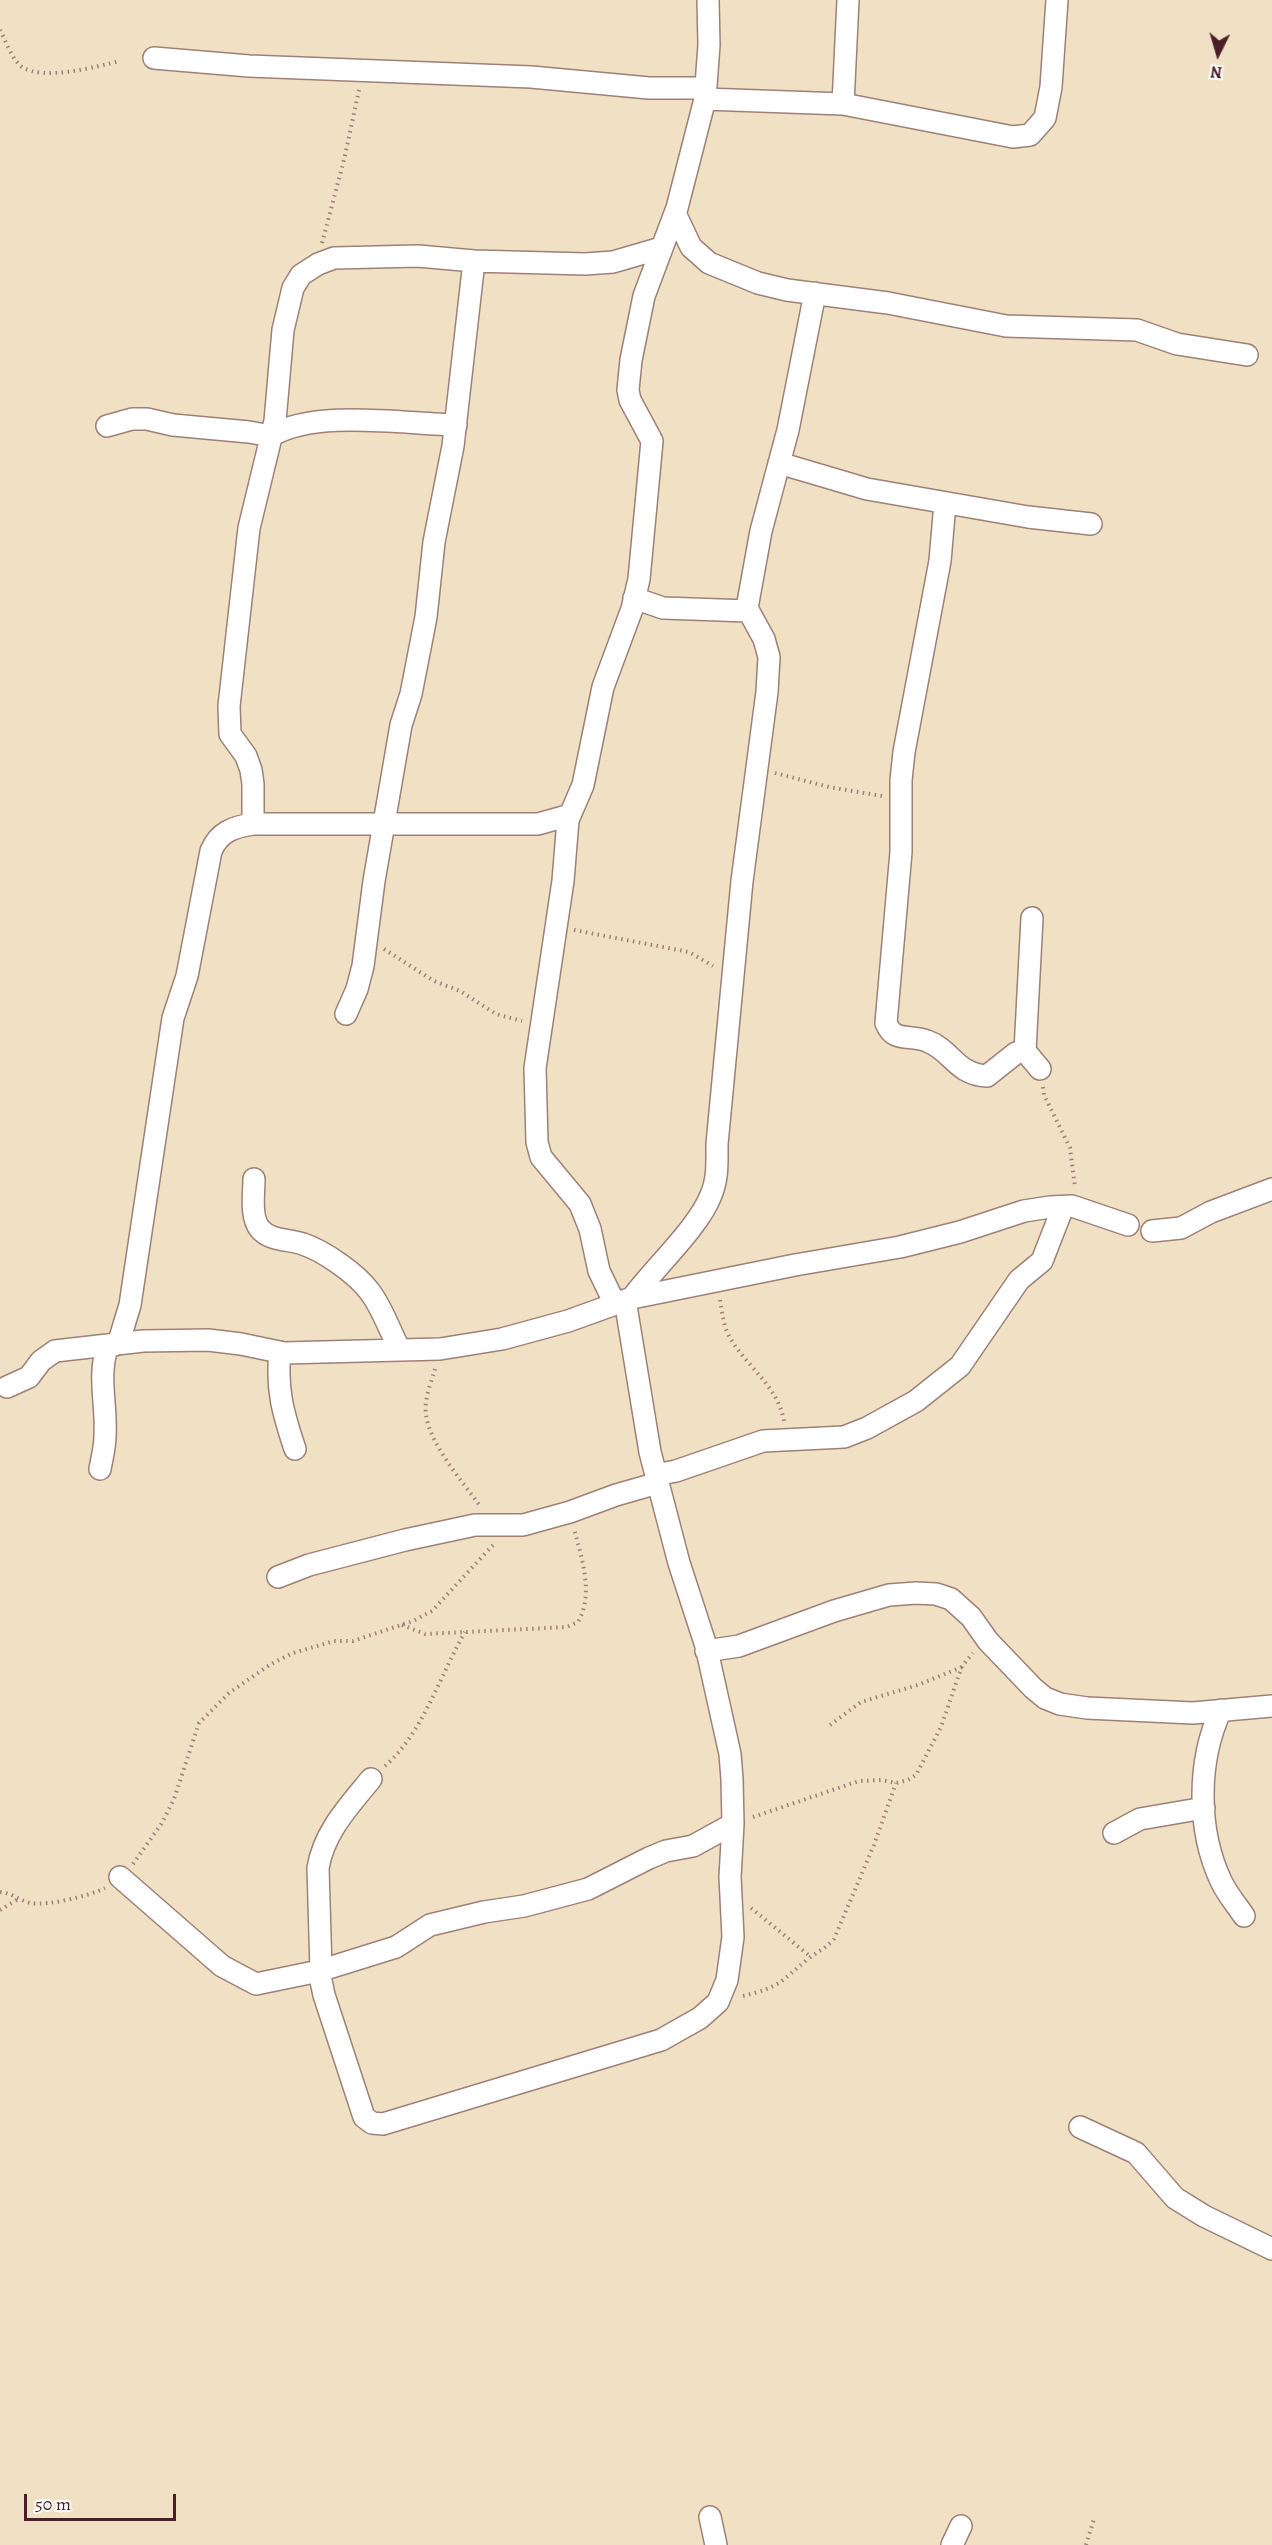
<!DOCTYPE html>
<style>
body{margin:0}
#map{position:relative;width:1272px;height:2545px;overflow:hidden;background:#f1e1c4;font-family:Alegreya,serif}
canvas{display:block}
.north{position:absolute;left:1188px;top:24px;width:60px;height:60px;-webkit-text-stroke:4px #fdfcf7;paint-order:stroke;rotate:185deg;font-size:16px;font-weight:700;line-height:24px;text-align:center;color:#4a1f2b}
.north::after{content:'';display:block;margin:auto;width:21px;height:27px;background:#4a1f2b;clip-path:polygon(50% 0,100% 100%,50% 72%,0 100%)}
.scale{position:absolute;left:24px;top:2494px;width:152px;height:27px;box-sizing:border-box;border:3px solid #4a1f2b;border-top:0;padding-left:8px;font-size:18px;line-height:21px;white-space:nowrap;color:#4a1f2b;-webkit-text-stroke:4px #fdfcf7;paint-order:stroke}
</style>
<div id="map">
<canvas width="1272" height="2545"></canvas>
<div class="north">N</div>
<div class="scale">50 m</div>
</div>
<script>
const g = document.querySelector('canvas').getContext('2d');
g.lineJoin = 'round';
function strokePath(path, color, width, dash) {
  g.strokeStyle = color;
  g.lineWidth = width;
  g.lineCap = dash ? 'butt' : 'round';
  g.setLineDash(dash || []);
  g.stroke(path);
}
const minor = new Path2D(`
 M154,58L249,66L531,77L649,88H706
 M705,99L843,104L1013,137L1030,135L1045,118L1051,87L1057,0
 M843,104L848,0
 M675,213L691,247L709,263L758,283L787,290L888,303L1006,326L1137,330L1177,344L1247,355
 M107,426L132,419H147L173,425L249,432L271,436C315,409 404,424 456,425
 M779,463L867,489L1028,517L1091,524
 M945,503L940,561L904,752L901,780V852L886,1023C894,1043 909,1034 927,1041C952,1050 955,1074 987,1076L1016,1053L1025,1051L1040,1069
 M634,598L663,608L748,611
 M253,824V784L251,770L246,756L230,734L229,706L249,528L275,421L283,330L293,288L301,275L318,264L334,258L418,256L474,261L585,264L613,262L661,248
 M346,1014L357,989L363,966L374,881L401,725L411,694L426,617L434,542L453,446L474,261
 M1025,1051L1032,918
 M254,1179C254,1194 250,1217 260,1229C270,1241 289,1239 303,1244C324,1251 357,1274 370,1292C383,1309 390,1332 400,1350
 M1152,1231L1181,1228L1211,1212L1272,1189
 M632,1298C654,1268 699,1227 711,1195C718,1179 717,1162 717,1144L742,881L767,692L769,657L764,639L747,608L761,531L788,430L815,293
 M615,1304L599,1271L590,1229L580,1204L541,1157L537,1142L535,1068L563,881L568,820L583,785L603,687L632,609L639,579L652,441L630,400L628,390L631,360L644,296L677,208L705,99L709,45L708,0
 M115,1345L120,1338L130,1305L173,1018L187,976L211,851C219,832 233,827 253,824H538L570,815
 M280,1352C276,1389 283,1413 295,1449
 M7,1387L29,1377L41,1361L55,1351L143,1341L208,1340L241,1344L284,1353L440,1349L502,1339L568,1321L632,1298L795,1265L900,1247L960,1232L1024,1211L1050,1207L1072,1206L1128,1225
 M100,1469C102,1458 105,1447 105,1436C107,1404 97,1376 108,1345
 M656,1475L676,1471L763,1441L844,1437L867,1428L916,1401L960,1366L1019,1280L1042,1261L1063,1207
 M278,1577L309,1565L405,1540L475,1525H523L570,1512L616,1495L658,1483
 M706,1651L739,1646L834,1611L889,1595L916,1593L936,1594L951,1599L971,1617L988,1641L1033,1688L1045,1698L1060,1704L1087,1708L1193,1713L1272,1706
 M1221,1710C1197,1761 1197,1830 1221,1881C1227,1894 1236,1904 1244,1916
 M1114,1833L1140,1819L1204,1808
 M120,1877L222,1966L256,1984L319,1971L396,1947L430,1925L484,1912L524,1906L588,1889L649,1858L666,1851L693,1846L733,1824
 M321,1970L318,1868C324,1832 349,1806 371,1779
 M319,1971L324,1995L364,2117L372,2123L383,2124L661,2040L700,2018L718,2002L727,1980L733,1937L730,1877L733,1824L732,1779L730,1754L706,1646L679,1563L650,1452L625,1300
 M1080,2127L1136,2153L1175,2198L1204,2216L1272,2249
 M710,2517L716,2545
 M952,2545L961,2526`);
strokePath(minor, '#9e8078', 24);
strokePath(new Path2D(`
 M0,30C6,41 12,60 22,67C44,81 96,67 120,61
 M322,243L344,160L359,90
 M775,773L829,787L882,796
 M574,930L689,952L713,966
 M384,949L434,981L460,991L496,1014L522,1021
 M1043,1087L1044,1095L1070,1148L1075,1187
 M720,1300C722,1311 723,1322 727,1332C743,1365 777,1383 784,1421
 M435,1369C431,1383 424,1399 426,1414C429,1444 463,1482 480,1506
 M402,1625L425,1634L567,1627L578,1622C594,1594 582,1559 574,1529
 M830,1725L861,1702L918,1685L962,1667
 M385,1766C423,1733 440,1675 465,1632
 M753,1817L859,1781L881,1780L896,1783L908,1780L916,1775L941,1727L962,1666L973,1653
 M133,1864L162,1823L174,1799L199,1723L229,1693L271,1664L293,1653L334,1641H353L413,1621L432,1611L493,1545
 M0,1892C12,1893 20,1901 31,1903C48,1906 89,1896 105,1888
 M751,1908L811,1957
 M0,1910L20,1898
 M743,1996C780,1987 780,1982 808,1959C817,1952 826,1948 834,1939L874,1845L896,1783
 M1086,2545L1094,2519`), '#9e8078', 4, [1.5, 4.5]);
strokePath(minor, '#fff', 21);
</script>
